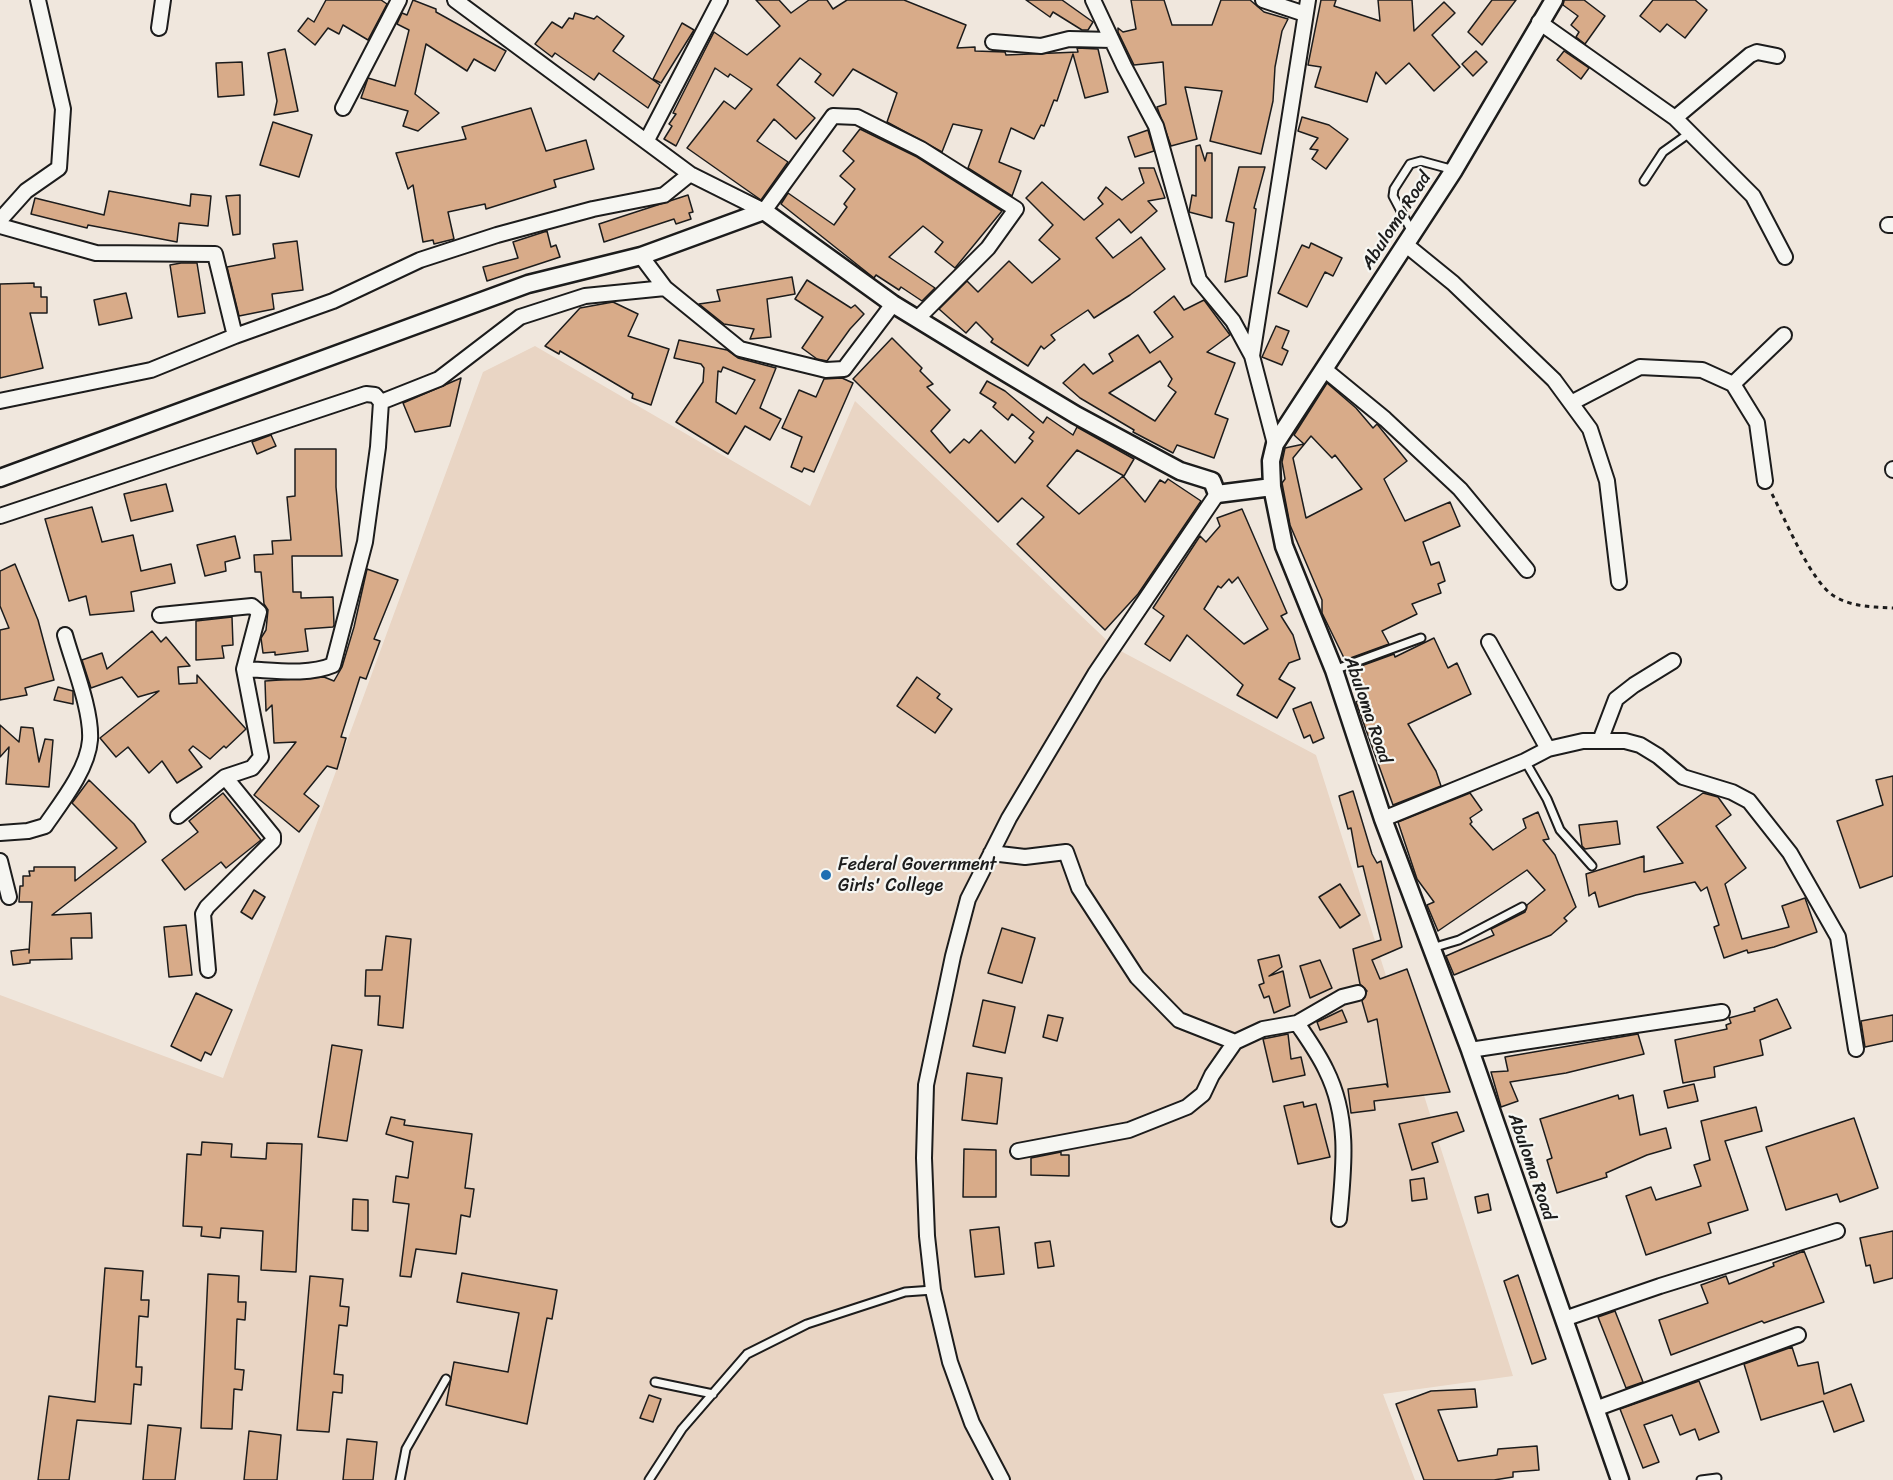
<!DOCTYPE html>
<style>
body{margin:0}
canvas{display:block;background:#f0e7dd}
</style>
<canvas width="1893" height="1480"></canvas>
<script>
const g = document.querySelector('canvas').getContext('2d');
g.lineJoin = 'round';
function paint(path, color) {
  g.fillStyle = color;
  g.fill(path, 'evenodd');
}
function strokePath(path, color, width, dash) {
  g.strokeStyle = color;
  g.lineWidth = width;
  g.lineCap = dash ? 'butt' : 'round';
  g.setLineDash(dash || []);
  g.stroke(path);
}
function write(font, color, halo, rows, align = 'center') {
  g.font = font + ' Sriracha,sans-serif';
  g.lineWidth = 4.5;
  g.setLineDash([]);
  g.textBaseline = 'middle';
  g.strokeStyle = halo;
  g.fillStyle = color;
  for (const [text, x, y, turn = 0] of rows) {
    g.save();
    g.translate(x, y);
    g.rotate((+turn || 0) * Math.PI / 180);
    g.textAlign = isNaN(turn) ? turn : align;
    if (halo) g.strokeText(text, 0, 0);
    g.fillText(text, 0, 0);
    g.restore();
  }
}
paint(new Path2D(`
 M535,346L810,506L855,401L1115,648L1316,755L1513,1376L1383,1394L1415,1480H0V995L223,1078L483,372Z`), '#e9d5c4');
const building = new Path2D(`
 M326,0H381L387,4L368,40L343,25L339,34L328,28L315,45L298,31L308,18L314,22Z
 M413,0L436,9V12L506,51L495,71L474,59L467,71L426,44L415,94L439,113L418,131L403,126L408,111L361,98L368,78L395,86L409,30L397,24L402,13L407,15Z
 M756,0H779L791,13L809,0H827L833,9L847,0H904L966,25L957,48L975,47V51L1005,52L1006,55L1078,52L1077,48L1098,49L1108,92L1085,98L1073,54L1057,101L1054,100L1044,126L1041,125L1034,139L1011,128L999,162L1021,171L1012,196L968,168L982,130L953,124L942,152L887,122L897,93L853,69L833,96L815,82L821,74L800,58L777,85L815,118L796,139L774,119L757,141L788,162L761,200L687,148L724,101L735,109L752,89L730,74L728,77L715,68L676,146L664,139L672,126L669,124L676,114L673,113L714,32L747,55L780,26Z
 M1026,0H1062L1093,22L1088,30H1082L1053,12L1050,17Z
 M1131,0H1164L1172,25H1212L1221,0H1250L1264,12L1288,19L1282,31L1275,67L1273,101L1261,154L1210,141L1222,91L1185,87L1197,139L1171,146L1157,107L1166,104L1163,62L1134,65L1118,32V28L1123,32L1136,29Z
 M1321,0H1336L1334,6L1380,21L1378,0H1412L1414,31L1444,2L1455,13L1432,35L1460,67L1434,91L1409,63L1386,84L1376,72L1367,102L1315,87L1321,67L1308,65Z
 M1492,0H1516L1482,45L1468,32Z
 M1564,0H1584L1605,16L1585,44L1576,37L1579,32L1571,25L1578,16L1563,5Z
 M1653,0H1695L1707,10L1685,38L1667,24L1660,32L1640,16Z
 M575,13L594,19L597,16L624,36L613,51L660,85L648,108L599,73L594,80L555,53L552,57L535,44L552,22L562,28L569,18L573,19Z
 M682,23L694,30L661,83L653,79Z
 M285,49L298,111L274,115L277,101L268,53Z
 M1476,51L1487,62L1473,76L1462,64Z
 M1564,51L1589,68L1581,79L1557,60Z
 M242,62L244,95L218,97L216,63Z
 M531,108L546,151L586,140L594,169L554,180L556,187L486,209L485,204L448,212L454,239L434,244L433,240L423,242L413,185L408,189L396,153L466,139L462,127Z
 M1302,117L1329,125L1348,139L1326,169L1312,159L1318,150L1310,149L1318,138L1298,131Z
 M273,122L312,135L299,177L260,165Z
 M860,129L917,157L1002,211L955,268L935,252L943,242L923,226L889,257L935,288L922,301L901,287L899,290L876,275L874,278L781,204L788,193L834,225L847,207L844,204L855,189L840,176L854,161L843,151Z
 M1148,130L1154,151L1135,157L1128,137Z
 M1200,145L1205,161L1207,153H1212V218L1189,212L1192,195L1196,196V146Z
 M1239,167H1265L1254,208L1256,209L1247,276L1225,282L1234,223L1226,221Z
 M1139,168H1154L1165,198L1148,201L1157,211L1131,233L1119,219L1096,238L1113,258L1141,237L1165,269L1130,295L1094,318L1088,310L1051,335L1055,340L1044,349L1041,346L1028,366L991,342L993,339L976,322L966,333L939,309L967,281L978,292L1009,261L1032,283L1060,259L1039,240L1053,225L1026,198L1042,182L1084,220L1103,204L1098,198L1106,187L1122,200L1144,183Z
 M109,191L190,206L191,194L211,196L208,226L179,223L177,242L88,225L87,228L31,214L35,198L104,215Z
 M240,195V234L233,235L226,196Z
 M688,195L693,212L689,213L691,219L676,224L674,219L604,242L599,224Z
 M547,231L551,247L556,245L560,257L487,281L483,267L518,258L513,242Z
 M297,241L303,290L272,294L274,309L239,316L227,267L275,258L273,244Z
 M1311,243L1342,258L1333,276L1325,272L1307,307L1278,293L1302,245L1309,248Z
 M181,263H197L205,313L178,317L170,265Z
 M792,277L795,294L767,299L771,337L750,339L754,329L724,324L699,304L720,301L717,290Z
 M807,280L851,308L855,305L864,314L850,329L827,361L817,359L802,348L823,317L795,299Z
 M34,283V287H41V297H47V313H30L43,368L0,378V284Z
 M126,293L132,318L99,325L94,300Z
 M1174,296L1184,310L1204,300L1230,335L1207,352L1235,363L1215,414L1228,419L1214,458L1177,445L1173,453L1133,432L1134,430L1080,398L1063,383L1084,364L1093,374L1113,361L1109,354L1138,335L1150,353L1173,337L1154,312ZM1160,361L1172,379L1168,386L1176,392L1155,421L1109,393Z
 M613,302L638,314L628,336L669,349L651,405L632,398L633,394L560,351L559,354L545,346L580,308Z
 M1276,326L1289,331L1282,348L1288,351L1282,365L1262,357Z
 M892,338L922,368L920,371L933,384L927,387L950,410L931,431L950,453L964,439L969,443L981,430L1015,463L1033,441L1029,438L1034,432L1012,414L1008,420L993,407L996,403L980,393L987,381L1005,391L1043,423L1047,417L1073,435L1077,427L1134,459L1124,476L1077,450L1047,486L1079,514L1123,476L1145,502L1160,480L1165,483L1168,479L1201,501L1138,594L1105,630L1017,544L1044,517L1022,498L998,522L853,379Z
 M679,340L727,350L738,358L776,368L760,408L781,419L770,440L745,426L728,454L676,422L703,382L704,368L701,364L674,358ZM723,367L755,380L736,414L716,402L718,371L721,372Z
 M461,378L450,426L415,432L403,403Z
 M842,378L853,383L814,472L804,468L802,472L791,467L802,437L782,428L799,390L816,397L824,379Z
 M1327,383L1356,408L1373,428L1377,424L1407,461L1384,479L1405,521L1450,502L1460,526L1423,542L1431,565L1439,562L1445,581L1438,584L1441,593L1412,604L1417,614L1382,631L1389,644L1345,660L1322,613V600L1290,525L1282,483L1285,479L1282,462L1285,448L1304,444L1294,435ZM1311,436L1332,458L1335,455L1362,489L1306,518L1293,458Z
 M271,435L276,446L257,454L252,442Z
 M295,449H336V487L342,556H292L293,592H301V598L333,597L334,625L333,627L305,629L308,651L275,655V652L263,653L261,638L266,630L268,610L264,604L261,572H255L254,555L273,554L272,541L291,540L287,497L295,496Z
 M166,484L173,511L131,521L124,494Z
 M92,507L102,542L133,535L141,571L171,564L175,583L131,592L134,611L90,615L86,596L69,601L45,519Z
 M1242,509L1287,613L1281,616L1293,635L1300,659L1289,663L1279,679L1295,688L1277,718L1237,695L1243,685L1187,635L1170,661L1145,644L1164,616L1153,608L1200,536L1206,542L1220,526L1217,518ZM1238,577L1268,629L1244,644L1204,609L1218,586L1221,588L1229,579L1232,583Z
 M235,536L240,558L225,562L226,571L205,576L197,545Z
 M15,564L38,620L54,680L25,688L27,695L0,700V630L9,628L0,606V571Z
 M367,569L398,580L374,639L380,641L366,679L360,677L341,737L346,738L337,769L327,766L304,794L319,806L299,832L254,795L296,742L274,743L272,705L266,711L265,681L324,677L334,681L342,667L354,627Z
 M232,617L233,645L222,646L224,658L196,660V621Z
 M152,631L161,642L166,637L190,666L178,667L179,684L197,683V675L246,729L226,748L224,746L210,759L193,746L189,750L202,767L177,783L162,761L149,773L128,747L116,757L100,738L159,691L138,697L122,677L91,688L82,660L102,653L107,669Z
 M1434,638L1448,668L1457,663L1471,694L1408,724L1436,771L1441,786L1393,805L1356,702L1363,699L1350,670L1394,654L1395,657Z
 M917,677L940,694L937,698L952,709L935,733L897,706Z
 M58,687L73,691V704L54,700Z
 M1311,702L1324,738L1313,743L1310,735L1304,738L1293,709Z
 M0,725L19,742L21,727L33,728L39,762L45,739L53,740L49,787L6,784L9,747L0,757Z
 M1893,776V876L1860,888L1837,821L1883,805L1876,780Z
 M89,780L134,824L146,842L52,915L91,913L92,938H71L72,959L30,960V963L13,965L11,951L29,949V953L32,902H19L20,886H23V876H30L29,871H34V867H75V881L117,848L72,803Z
 M1353,791L1372,854L1377,863L1381,861L1402,947L1372,960L1380,979L1407,969L1450,1092L1374,1101L1375,1110L1351,1113L1348,1089L1386,1084L1388,1087L1377,1019L1368,1022L1362,1001L1367,991L1360,984L1353,949L1381,940L1363,866L1358,867L1351,828L1348,829L1339,796Z
 M223,793L261,840L226,868L221,862L185,890L162,860L198,832L189,821Z
 M1470,793L1482,810L1470,818L1472,822L1470,824L1493,850L1526,828L1523,819L1538,812L1549,839L1543,840L1555,855L1576,907L1564,918L1567,921L1551,935L1454,975L1446,956L1494,935L1491,929L1525,912L1527,905L1545,890L1527,870L1438,931L1427,905L1434,902L1417,879L1398,822Z
 M1703,793L1718,797L1731,815L1716,826L1746,868L1725,884L1742,939L1789,927L1782,906L1805,898L1817,932L1774,947L1748,953L1747,950L1724,958L1714,927L1719,925L1707,887L1701,891L1695,882L1636,895L1599,907L1595,892L1589,896L1586,874L1644,856V872L1683,863L1657,827Z
 M1617,821L1620,844L1585,849L1582,846L1579,825Z
 M1340,884L1360,915L1340,928L1319,897Z
 M254,890L265,897L252,919L241,912Z
 M186,925L192,975L169,977L164,927Z
 M1002,928L1035,938L1022,983L988,973Z
 M386,936L411,939L403,1028L378,1025L380,996H365L366,970H382Z
 M1279,955L1282,967L1269,976L1283,971L1290,1006L1274,1013L1269,996L1264,998L1259,985L1264,983L1258,960Z
 M1320,960L1332,988L1310,998L1300,966Z
 M196,993L232,1010L211,1055L205,1052L201,1061L171,1046Z
 M1777,999L1791,1028L1760,1040L1763,1055L1714,1067L1715,1077L1683,1083L1675,1040L1727,1029L1726,1025L1731,1023L1729,1018L1755,1011L1754,1008Z
 M983,1000L1015,1007L1005,1053L973,1046Z
 M1342,1010L1347,1022L1320,1030L1317,1022Z
 M1048,1015L1063,1018L1057,1041L1043,1037Z
 M1893,1015V1041L1865,1047L1861,1021Z
 M1288,1034L1291,1059L1301,1057L1305,1075L1273,1082L1263,1039Z
 M1638,1034L1644,1054L1566,1073L1510,1082L1518,1101L1501,1107L1491,1072L1508,1071L1505,1057Z
 M332,1045L362,1050L347,1141L318,1137Z
 M967,1073L1002,1078L997,1124L962,1120Z
 M1694,1084L1698,1101L1668,1108L1664,1091Z
 M1618,1095L1619,1099L1633,1095L1640,1135L1666,1128L1671,1148L1647,1155L1606,1173L1607,1177L1557,1193L1547,1160L1552,1158L1540,1119Z
 M1303,1102L1304,1107L1316,1104L1330,1157L1298,1164L1284,1106Z
 M1756,1107L1762,1131L1725,1141L1748,1210L1708,1223L1711,1233L1646,1255L1626,1196L1651,1187L1656,1200L1701,1186L1694,1165L1710,1160L1701,1121Z
 M1457,1112L1464,1131L1432,1143L1438,1162L1412,1170L1399,1124Z
 M391,1117L405,1120L404,1125L472,1134L465,1188L474,1189L470,1217L461,1215L456,1254L416,1249L411,1277L400,1276L409,1204L393,1202L396,1176L408,1178L413,1142L386,1134Z
 M1854,1118L1878,1188L1840,1202L1837,1194L1786,1210L1766,1147Z
 M202,1142L232,1144L231,1157L266,1159L267,1143L302,1144L296,1272L261,1270L263,1231L221,1228L220,1238L201,1236L202,1227L183,1226L187,1154L201,1155Z
 M964,1149L996,1150V1197H963Z
 M1061,1152V1155H1069V1176L1031,1175V1158Z
 M1424,1178L1427,1199L1412,1201L1410,1180Z
 M1488,1194L1491,1210L1478,1213L1475,1197Z
 M353,1199L368,1200V1231L352,1230Z
 M999,1227L1004,1274L975,1277L970,1230Z
 M1893,1231V1278L1874,1283L1870,1265L1866,1266L1860,1238Z
 M1050,1241L1054,1266L1038,1268L1035,1243Z
 M1804,1251L1824,1302L1764,1323L1762,1321L1671,1355L1659,1320L1708,1303L1701,1285L1726,1276L1729,1284L1774,1266L1773,1263Z
 M105,1268L143,1271L141,1300H149L148,1317L139,1316L136,1367H142L141,1385L134,1384L131,1424L77,1420L69,1480H38L49,1396L95,1402Z
 M462,1273L557,1290L552,1319L547,1318L527,1424L446,1405L454,1362L508,1372L519,1313L457,1302Z
 M208,1274L239,1276L238,1302H246L245,1320L237,1319L235,1369L244,1370L242,1390L234,1389L232,1429L201,1428Z
 M1518,1275L1546,1359L1532,1364L1504,1281Z
 M310,1276L343,1279L340,1306L349,1307L347,1326L339,1325L334,1374L343,1375L342,1393L333,1392L329,1432L297,1430Z
 M1615,1311L1643,1382L1626,1388L1598,1317Z
 M1792,1347L1798,1366L1818,1362L1824,1394L1851,1384L1864,1421L1834,1432L1823,1401L1761,1420L1744,1364Z
 M1699,1381L1719,1432L1699,1440L1695,1429L1680,1435L1672,1415L1644,1425L1659,1462L1643,1468L1620,1409Z
 M1475,1389L1477,1407L1438,1410L1458,1461L1497,1455L1498,1449L1537,1446L1539,1470L1513,1472V1477L1494,1480H1424L1396,1404L1431,1391Z
 M649,1395L661,1399L653,1422L640,1418Z
 M148,1425L181,1428L175,1480H143Z
 M249,1431L281,1435L277,1480H244Z
 M347,1439L377,1442L373,1480H343Z`);
paint(building, '#d8ab89');
strokePath(building, '#1c1c1c', 1.5);
const service = new Path2D(`
 M1644,181L1663,152L1691,132
 M1412,232L1393,196L1394,189L1410,164L1421,161L1454,170
 M1334,670L1421,638
 M1525,761L1547,799L1560,830L1592,866
 M1432,948L1459,940L1522,907
 M655,1382L713,1394
 M400,1480L406,1449L446,1379
 M649,1480L682,1429L747,1354L807,1324L905,1292L933,1290
 M1701,1480L1717,1478`);
const minor = new Path2D(`
 M455,0L690,174L764,211L833,116L857,117L921,149L1016,209L988,248L917,319
 M1093,0L1124,66L1156,126L1199,280L1233,321L1252,356
 M1263,0L1305,14
 M1539,22L1675,118L1753,196L1785,257
 M159,28L163,0
 M993,42L1041,46L1069,39L1112,40
 M343,108L399,0
 M1675,118L1750,55L1757,52L1777,56
 M647,140L720,0
 M0,220L26,191L59,168L63,109L38,0
 M1888,225H1893
 M0,226L96,253L215,254L235,336
 M1405,244L1453,283L1554,380L1590,429L1607,481L1619,582
 M641,256L665,288L740,349L826,370L844,369L893,304
 M1324,369L1385,419L1460,489L1527,570
 M1733,384L1784,335
 M0,401L151,370L235,336L333,301L420,260L497,235L593,209L664,195L690,174
 M381,402L439,379L520,317L585,296L665,288
 M1571,403L1640,367L1702,370L1733,384L1757,423L1765,481
 M1275,444L1252,356L1308,0
 M1893,470V469
 M0,516L366,394L375,395L381,402L378,447L365,542L333,665C307,676 273,670 244,669
 M160,615L252,606L259,612L244,669L261,757L252,768L225,777L178,816
 M1489,642L1548,749
 M1600,741L1616,699L1634,685L1673,661
 M1383,819L1525,761L1548,749L1583,741H1625L1640,745L1658,756L1683,777L1732,792L1749,801L1790,853L1838,937L1856,1049
 M0,833L28,831L45,826C61,803 88,769 90,740C92,711 73,664 65,635
 M991,853L1025,857L1066,852L1079,888L1137,977L1179,1020L1235,1042L1263,1029L1297,1023L1342,997L1358,993
 M0,861L9,897
 M208,970L203,914L207,907L273,841V836L225,777
 M1297,1023C1307,1038 1318,1053 1326,1070C1350,1118 1344,1168 1339,1219
 M1470,1050L1722,1012
 M1018,1151L1129,1130L1187,1107L1203,1094L1212,1075L1235,1042
 M1564,1319L1660,1286L1837,1231
 M1595,1409L1798,1335
 M1002,1480L972,1423L950,1362L933,1290L927,1236L924,1158L926,1085L953,956L968,899L1009,818L1095,674L1217,494`);
const tertiary = new Path2D(`
 M1554,0L1454,170L1275,444L1271,461L1272,487L1284,546L1334,670L1383,819L1470,1050L1620,1480
 M0,478L528,284L641,256L764,211L893,304L978,356L1076,415L1180,471L1212,481L1217,494L1272,487`);
strokePath(service, '#1c1c1c', 11);
strokePath(minor, '#1c1c1c', 18);
strokePath(tertiary, '#1c1c1c', 21);
strokePath(new Path2D(`
 M1772,494C1785,519 1811,582 1834,596C1852,607 1873,607 1893,608`), '#1c1c1c', 3, [4.5, 4.5]);
strokePath(service, '#f6f6f2', 7);
strokePath(minor, '#f6f6f2', 14);
strokePath(tertiary, '#f6f6f2', 16);
for (const [x, y, r, color] of [
 [826,875,6,"#1f6fb2"]
]) {
  const dot = new Path2D();
  dot.arc(x, y, r, 0, 2 * Math.PI);
  g.fillStyle = color;
  g.fill(dot);
  strokePath(dot, '#f6f6f2', 2);
}
write('18px', '#1c1c1c', '#f6f6f2', [
 ["Abuloma Road",1397,221,-57],
 ["Abuloma Road",1367,710,71],
 ["Abuloma Road",1531,1167,71]
]);
write('18px', '#1c1c1c', '#f6f6f2', [
 ["Federal Government",838,865],
 ["Girls' College",838,886]
], 'left');
</script>
